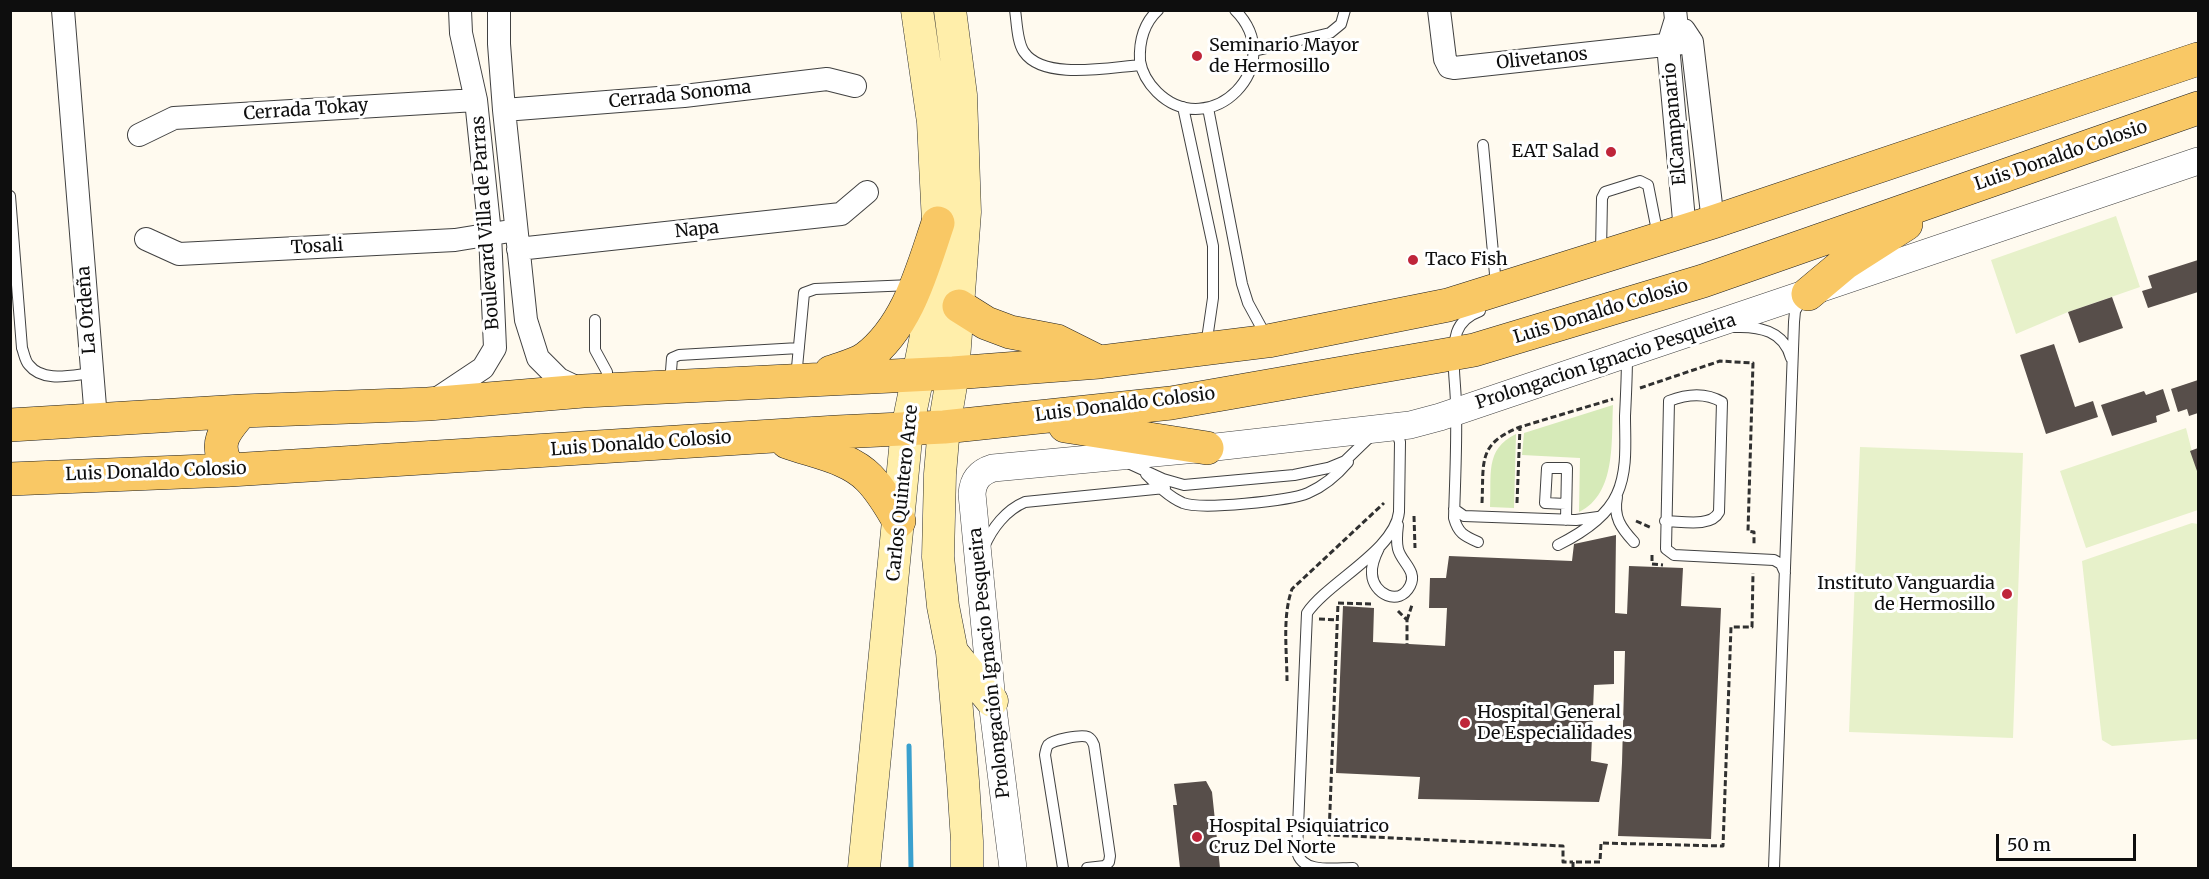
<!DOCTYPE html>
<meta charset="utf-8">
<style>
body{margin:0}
#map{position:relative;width:2209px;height:879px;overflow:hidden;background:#fffaef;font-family:Merriweather,serif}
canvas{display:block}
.frame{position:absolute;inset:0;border:12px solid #0e0e0e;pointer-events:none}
.scale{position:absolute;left:1996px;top:834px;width:140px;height:27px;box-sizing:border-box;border:3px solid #0e0e0e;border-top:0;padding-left:8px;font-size:18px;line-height:21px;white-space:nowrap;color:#0e0e0e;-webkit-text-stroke:4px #fff;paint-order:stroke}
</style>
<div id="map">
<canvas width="2209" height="879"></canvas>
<div class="frame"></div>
<div class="scale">50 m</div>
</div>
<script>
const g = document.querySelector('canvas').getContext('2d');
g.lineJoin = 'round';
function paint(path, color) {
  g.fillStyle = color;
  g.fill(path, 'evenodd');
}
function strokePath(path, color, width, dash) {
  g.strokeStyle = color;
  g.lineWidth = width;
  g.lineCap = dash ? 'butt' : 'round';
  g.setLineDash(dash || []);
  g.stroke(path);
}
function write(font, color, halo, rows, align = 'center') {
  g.font = font + ' Merriweather,serif';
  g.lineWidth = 6;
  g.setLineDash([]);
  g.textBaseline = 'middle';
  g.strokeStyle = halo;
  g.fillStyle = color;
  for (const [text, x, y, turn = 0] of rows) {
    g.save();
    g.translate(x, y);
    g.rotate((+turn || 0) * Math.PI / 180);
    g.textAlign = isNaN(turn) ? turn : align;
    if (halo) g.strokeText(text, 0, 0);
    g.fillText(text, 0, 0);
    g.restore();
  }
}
paint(new Path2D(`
 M1613,405C1611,439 1617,494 1579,512L1580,458L1522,455L1524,433Z
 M1516,434L1514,508L1490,507C1492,476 1484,449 1516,434Z`), '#d6eab8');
paint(new Path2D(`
 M2116,216L2140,287L2068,312L2016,334L1991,260Z
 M2186,428L2198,475V510L2086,548L2060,471Z
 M1860,447L2023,453L2013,738L1849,732Z
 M2192,523L2198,524V739L2112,746L2102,740L2082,561Z`), '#e7f1ca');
strokePath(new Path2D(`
 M909,746L911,868`), '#3aa0ce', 5);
paint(new Path2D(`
 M2198,260V292L2148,308L2142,291L2152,288L2148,276Z
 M2112,297L2123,328L2079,343L2068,312Z
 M2054,344L2075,407L2093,401L2098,417L2046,434L2020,355Z
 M2198,380V413L2189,416L2187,409L2178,412L2171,389Z
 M2163,389L2170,411L2156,416L2157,422L2112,436L2101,405L2144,391L2146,395Z
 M2198,448V470L2197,471L2190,451Z
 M1616,535L1615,613L1627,614L1629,566L1683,568L1681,606L1721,608L1711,839L1618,836L1622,763L1625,651H1614V684L1594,685L1591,761L1608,764L1599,802L1418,799L1420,777L1336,773L1343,606L1374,608L1373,642L1445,646L1447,608H1429L1430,578H1446L1449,556L1572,561L1574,544Z
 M1206,781L1212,792L1220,868H1180L1173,805H1177L1174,784Z`), '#574e4a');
const service = new Path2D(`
 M1015,10C1017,23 1017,42 1024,52C1044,81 1110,67 1141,65
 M1158,10C1143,24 1139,42 1140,61C1142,73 1149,84 1157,92C1210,144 1290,65 1235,10
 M1254,51L1330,33L1341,24L1345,10
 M1183,107L1213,246V298L1206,346
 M1208,108L1242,284L1248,303L1266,336
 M1483,145L1496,285
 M10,196L22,348C24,353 25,361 29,365C43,383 72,375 92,373
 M1601,252L1602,198L1605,192L1640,181L1648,185L1658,236
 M595,320V350L607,372V386
 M1735,327C1760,326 1784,331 1791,358
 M796,378L804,293L815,289L912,285
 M670,384L672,358L679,355L799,348
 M1128,463L1163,479L1184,485L1294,475L1328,468L1345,461L1374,433
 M1146,474C1157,485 1169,497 1183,503C1201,510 1289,501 1308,493C1324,486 1337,475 1348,462
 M1617,497C1613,517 1621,528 1634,542
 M1454,509L1464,516L1576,520L1598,517
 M1566,520L1567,468H1547L1545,503L1566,504
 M1665,521C1681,521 1711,528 1719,512L1722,402C1705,392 1687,394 1669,401L1666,549L1674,555L1774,560L1781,564L1785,573
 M1478,542C1464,536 1458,533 1454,518C1455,481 1457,443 1456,406C1456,383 1450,355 1457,332C1461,321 1469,315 1480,311
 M1558,545C1580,534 1607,517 1617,494C1628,470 1625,441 1625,416C1626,396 1627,376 1627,355
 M984,547C992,528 1006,510 1025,502L1165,488
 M1379,548C1375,556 1371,565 1372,574C1373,594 1399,607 1410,586C1418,571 1401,562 1398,549C1396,541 1397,533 1398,525
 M1063,868L1045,755C1046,750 1046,748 1048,745C1053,740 1081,734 1088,737C1092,739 1092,741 1094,745L1110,856L1109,862L1105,866L1087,868
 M1353,868C1335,868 1301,874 1297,851L1307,613C1328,582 1395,550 1399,512L1400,442L1398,436L1390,431
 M1774,868L1794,322L1795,311L1801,301`);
const minor = new Path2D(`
 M63,10L96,419
 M499,10V44L504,110L526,320L538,358L559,379L582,390
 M1439,10L1445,59L1449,67L1454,68L1692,42
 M1675,10L1676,19L1668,45L1685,231
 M1684,30L1692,42L1713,222
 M504,110L684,96L827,79L855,86
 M139,135L174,118L476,100
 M146,239L179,254L455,240L504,232
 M518,249L841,214L867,192
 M435,400L483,368L495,348L490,234L476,100L461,33L460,10`);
const tertiary = new Path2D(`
 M1013,868L992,701L972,494C973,480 980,472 993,468L1207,448L1410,425L1440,417L2198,161`);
const secondary = new Path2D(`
 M950,10L961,95L965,212L953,373L944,427L940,474L938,557L943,606L952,652L963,781L967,841V868
 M952,652L992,701
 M864,868L907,429L925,341L936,266L938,223L933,122L917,10`);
const primary = new Path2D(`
 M1808,294L1845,263L1906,224
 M959,306L986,323L1010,332L1057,341L1099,362
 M831,372C842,368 856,365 866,358C908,326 922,270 938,223
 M10,425L242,411L428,404L583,391L953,373L1099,362L1268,341L1448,305L1713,222L2198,59
 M1065,426L1207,448
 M787,442C814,452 849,457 869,478C882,491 890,506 899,521
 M230,470C212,445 224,431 242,411
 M10,479L230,470L837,432L944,427L1171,403L1474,350L1703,281L2198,108`);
strokePath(service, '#414141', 12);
strokePath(minor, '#414141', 24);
strokePath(tertiary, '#414141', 28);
strokePath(secondary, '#303030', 33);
strokePath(primary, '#1f1f1f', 34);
strokePath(new Path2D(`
 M1640,388L1720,361L1753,363L1748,531L1754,532V545
 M1482,503C1484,462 1477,444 1520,427
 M1517,503L1520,427L1613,399
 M1414,516L1415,548
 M1636,521L1652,528
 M1652,555V564L1663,565
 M1371,604L1338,603L1329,835L1563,846V862H1573
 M1398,611L1407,620V644
 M1319,619L1337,620
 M1407,620L1412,605
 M1287,681C1287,652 1282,617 1292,589L1384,503
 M1573,868V862H1600L1601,843L1723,846L1731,627H1752L1753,573`), '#303030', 3, [6, 3]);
strokePath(service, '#fff', 10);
strokePath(minor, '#fff', 22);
strokePath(tertiary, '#fff', 27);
strokePath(secondary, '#fea', 32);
strokePath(primary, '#f9c865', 33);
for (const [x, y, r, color] of [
 [1197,56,6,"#bf253a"],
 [1611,152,6,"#bf253a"],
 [1413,260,6,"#bf253a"],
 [2007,594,6,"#bf253a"],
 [1465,723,6,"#bf253a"],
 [1197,837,6,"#bf253a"]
]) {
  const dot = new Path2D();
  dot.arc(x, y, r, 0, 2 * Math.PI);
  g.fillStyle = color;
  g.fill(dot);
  strokePath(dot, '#fff', 2);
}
write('18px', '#0e0e0e', '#fff', [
 ["Seminario Mayor",1209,46],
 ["de Hermosillo",1209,67],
 ["EAT Salad",1599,152,"right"],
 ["Taco Fish",1425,260],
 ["Instituto Vanguardia",1995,584,"right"],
 ["de Hermosillo",1995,605,"right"],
 ["Hospital General",1477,713],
 ["De Especialidades",1477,734],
 ["Hospital Psiquiatrico",1209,827],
 ["Cruz Del Norte",1209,848]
], 'left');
write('18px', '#0e0e0e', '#fff', [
 ["Olivetanos",1542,59,-6],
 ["Cerrada Sonoma",680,95,-6],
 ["Cerrada Tokay",306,110,-4],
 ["ElCampanario",1675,124,-95],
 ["Luis Donaldo Colosio",2061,156,-19],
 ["Boulevard Villa de Parras",486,223,-94],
 ["Napa",697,230,-6],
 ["Tosali",317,247,-3],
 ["La Ordeña",87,310,-94],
 ["Luis Donaldo Colosio",1601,312,-17],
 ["Prolongacion Ignacio Pesqueira",1606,362,-18],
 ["Luis Donaldo Colosio",1125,405,-7],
 ["Luis Donaldo Colosio",641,444,-4],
 ["Luis Donaldo Colosio",156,472,-2],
 ["Carlos Quintero Arce",903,493,-84],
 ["Prolongación Ignacio Pesqueira",990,663,-96]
]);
</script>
